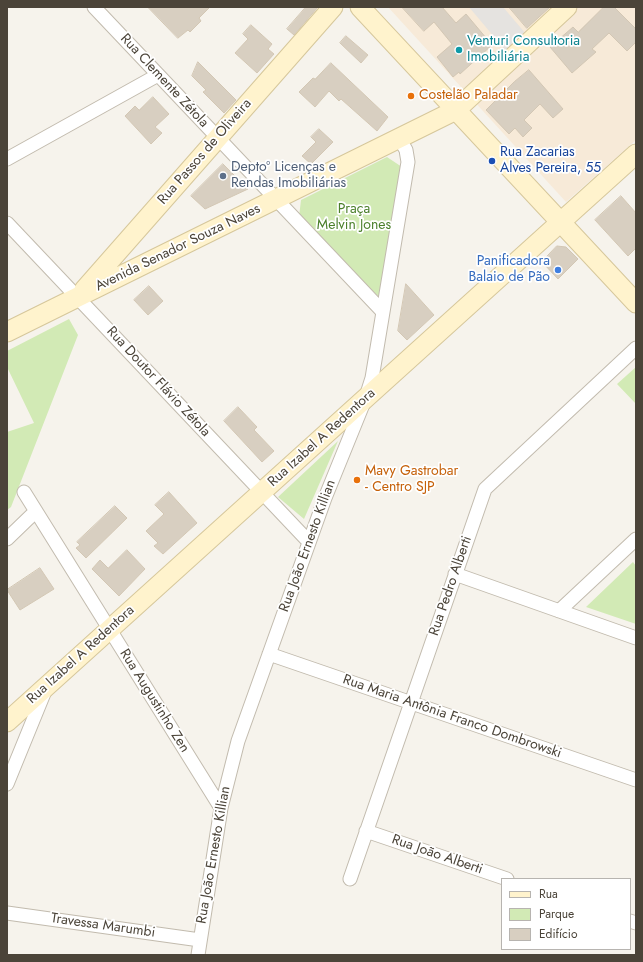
<!DOCTYPE html>
<meta charset="utf-8">
<style>
body{margin:0}
#map{position:relative;width:643px;height:962px;overflow:hidden;background:#f6f3ec;font-family:Jost,sans-serif}
canvas{display:block}
.frame{position:absolute;inset:0;border:8px solid #4b4439;pointer-events:none}
.legend{position:absolute;left:501px;top:878px;width:130px;height:72px;box-sizing:border-box;background:#fff;border:1px solid #b7b4b0;margin:0;padding:5px 7px;list-style:none;font-size:12px;color:#4b4439}
.legend li{display:flex;align-items:center;gap:8px;height:20px}
.legend b{width:20px;border:1px solid #b7b4b0}
</style>
<div id="map">
<canvas width="643" height="962"></canvas>
<div class="frame"></div>
<ul class="legend">
<li><b style="height:5px;background:#fff3cd"></b>Rua</li>
<li><b style="height:11px;background:#d2eab5"></b>Parque</li>
<li><b style="height:11px;background:#d8cfc1"></b>Edifício</li>
</ul>
</div>
<script>
const g = document.querySelector('canvas').getContext('2d');
g.lineJoin = 'round';
function paint(path, color) {
  g.fillStyle = color;
  g.fill(path, 'evenodd');
}
function strokePath(path, color, width, dash) {
  g.strokeStyle = color;
  g.lineWidth = width;
  g.lineCap = dash ? 'butt' : 'round';
  g.setLineDash(dash || []);
  g.stroke(path);
}
function write(font, color, halo, rows, align = 'center') {
  g.font = font + ' Jost,sans-serif';
  g.lineWidth = 3.5;
  g.setLineDash([]);
  g.textBaseline = 'middle';
  g.strokeStyle = halo;
  g.fillStyle = color;
  for (const [text, x, y, turn = 0] of rows) {
    g.save();
    g.translate(x, y);
    g.rotate((+turn || 0) * Math.PI / 180);
    g.textAlign = isNaN(turn) ? turn : align;
    if (halo) g.strokeText(text, 0, 0);
    g.fillText(text, 0, 0);
    g.restore();
  }
}
paint(new Path2D(`
 M388,7H636V140L566,202Z`), '#f7ead8');
paint(new Path2D(`
 M387,157L402,167L381,299L299,217L301,200Z
 M69,319L78,335L11,507L7,510V432L34,423L7,367V351Z
 M636,367V404L617,384Z
 M338,441L304,519L278,497Z
 M633,562L636,566V624L586,607Z`), '#d2eab5');
paint(new Path2D(`
 M469,7H503L526,34L506,51Z`), '#e5e3e0');
const building = new Path2D(`
 M148,7H210L199,18L201,21L190,32L188,30L178,38Z
 M306,7H318L294,35L287,29Z
 M402,7H442L456,23L466,14L492,45L460,74L459,72L453,77L437,57L452,44L434,22L424,31Z
 M509,7H550L527,28Z
 M604,7H614L636,29V42L627,51L609,33L592,49L596,52L572,73L550,47L573,27L578,32Z
 M251,25L272,44L268,49L274,54L257,73L235,53L248,39L243,34Z
 M346,36L368,55L361,63L340,43Z
 M198,62L236,100L224,113L203,92L206,90L192,76Z
 M331,63L388,117L377,131L341,99L339,101L329,91L315,107L299,92L313,78L315,79Z
 M529,70L563,109L553,118L540,104L524,120L532,128L523,137L515,128L509,134L486,110L514,82Z
 M153,97L169,114L155,127L162,133L151,144L125,116L135,106L139,110Z
 M319,129L333,142L311,164L302,156L316,142L311,137Z
 M223,164L248,189L205,209L191,196Z
 M621,196L636,213V248L628,256L595,220Z
 M557,246L566,247L578,259L558,279L542,262Z
 M406,284L434,315L407,340L398,331Z
 M149,286L163,301L148,315L134,300Z
 M238,407L257,427L254,430L274,451L262,462L224,421Z
 M169,492L197,523L163,554L154,546L158,543L146,531L164,514L155,505Z
 M115,506L127,518L86,558L76,548L80,545L77,542Z
 M127,550L145,569L119,596L92,569L100,560L108,568Z
 M40,568L54,589L20,610L7,590Z`);
paint(building, '#d8cfc1');
strokePath(building, '#d3c7b4', 1);
const street = new Path2D(`
 M94,7L383,312
 M7,159L158,75
 M7,223L309,542
 M24,492L221,808
 M7,539L36,511
 M455,574L636,638
 M559,611L636,539
 M269,654L636,780
 M7,784L45,691
 M366,831L507,879
 M350,879L485,489L636,348
 M7,913L200,940
 M630,921L636,923
 M198,955L221,808L238,741L325,498L366,397L372,378L408,162L406,150L399,138`);
const secondary = new Path2D(`
 M360,7L636,303
 M84,290L333,7
 M7,332L456,110L567,7
 M7,722L636,154`);
strokePath(street, '#c2bbae', 15);
strokePath(secondary, '#d6c79b', 21);
strokePath(street, '#fff', 13);
strokePath(secondary, '#fff3cd', 19);
for (const [x, y, r, color] of [
 [459,50,4,"#0f9aa8"],
 [411,96,4,"#e8710a"],
 [492,161,4,"#1a4fb4"],
 [223,176,4,"#5c6f8a"],
 [558,270,4,"#3f7fe0"],
 [357,480,4,"#e8710a"]
]) {
  const dot = new Path2D();
  dot.arc(x, y, r, 0, 2 * Math.PI);
  g.fillStyle = color;
  g.fill(dot);
  strokePath(dot, '#fff', 1.5);
}
write('14px', '#0d838f', '#fff', [
 ["Venturi Consultoria",467,42],
 ["Imobiliária",467,58]
], 'left');
write('14px', '#4b4439', '#fff', [
 ["Rua Clemente Zétola",164,81,47],
 ["Rua Passos de Oliveira",205,152,-49],
 ["Avenida Senador Souza Naves",178,248,-26],
 ["Rua Doutor Flávio Zétola",158,382,47],
 ["Rua Izabel A Redentora",322,438,-42],
 ["Rua João Ernesto Killian",308,546,-70],
 ["Rua Pedro Alberti",451,586,-71],
 ["Rua Izabel A Redentora",81,655,-42],
 ["Rua Augustinho Zen",154,701,58],
 ["Rua Maria Antônia Franco Dombrowski",452,717,19],
 ["Rua João Ernesto Killian",214,855,-80],
 ["Rua João Alberti",437,855,19],
 ["Travessa Marumbi",103,926,8]
]);
write('14px', '#c56008', '#fff', [
 ["Costelão Paladar",419,96],
 ["Mavy Gastrobar",365,472],
 ["- Centro SJP",365,488]
], 'left');
write('14px', '#164399', '#fff', [
 ["Rua Zacarias",500,153],
 ["Alves Pereira, 55",500,169]
], 'left');
write('14px', '#4e5e75', '#fff', [
 ["Deptoº Licenças e",231,168],
 ["Rendas Imobiliárias",231,184]
], 'left');
write('14px', '#4a7f2a', '#fff', [
 ["Praça",354,210],
 ["Melvin Jones",354,226]
]);
write('14px', '#366cbe', '#fff', [
 ["Panificadora",550,262],
 ["Balaio de Pão",550,278]
], 'right');
</script>
